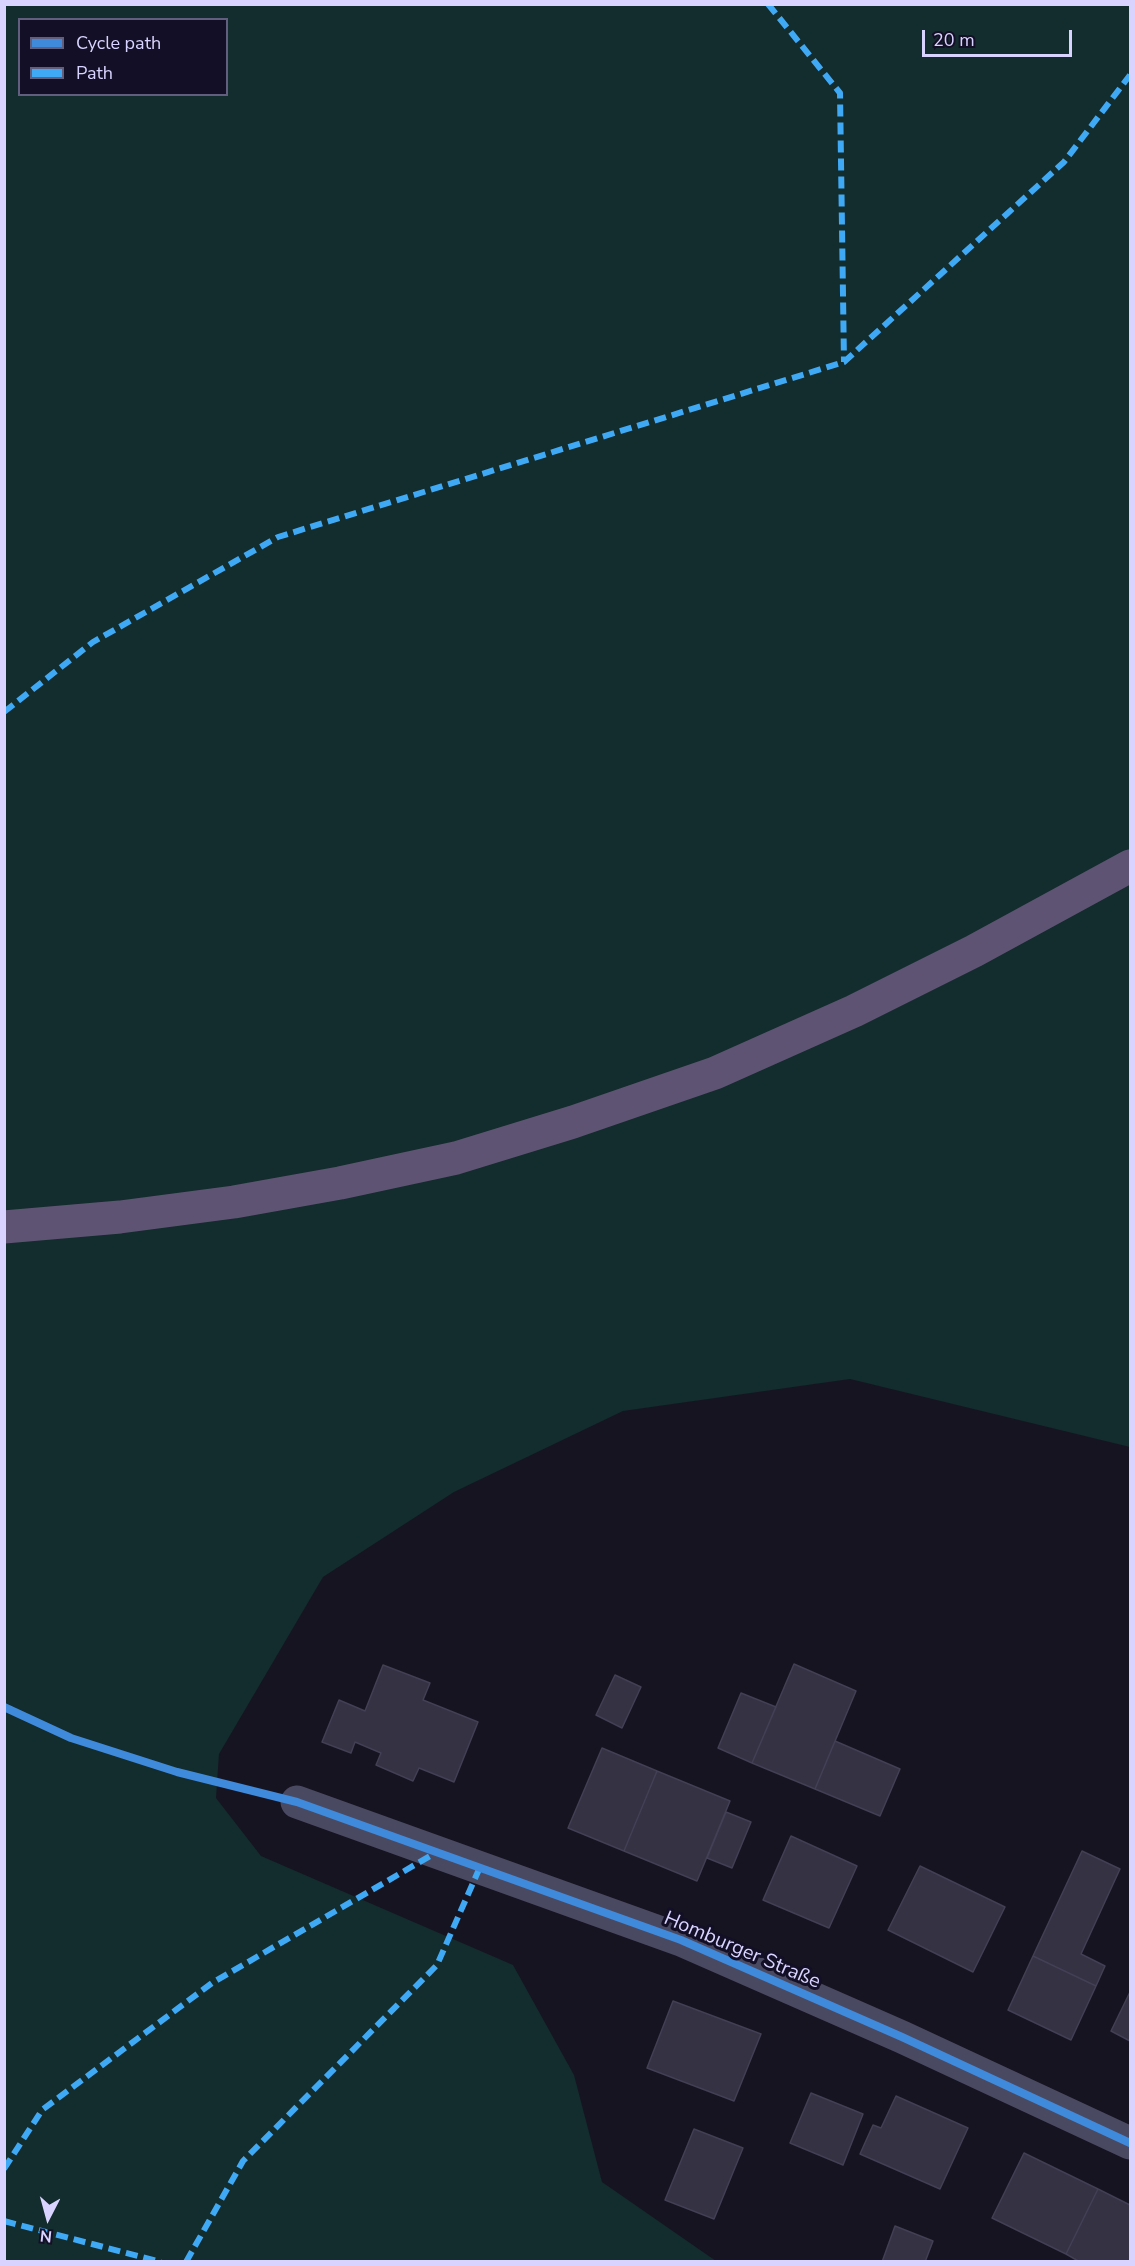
<!DOCTYPE html>
<meta charset="utf-8">
<style>
body{margin:0}
#map{position:relative;width:1135px;height:2266px;overflow:hidden;background:#161421;font-family:"Nunito Sans",sans-serif}
canvas{display:block}
.frame{position:absolute;inset:0;border:6px solid #d9d4ff;pointer-events:none}
.legend{position:absolute;left:18px;top:18px;width:210px;height:78px;box-sizing:border-box;background:#130f26;border:2px solid #625e7d;margin:0;padding:8px 10px;list-style:none;font-size:18px;color:#d9d4ff}
.legend li{display:flex;align-items:center;gap:12px;height:30px}
.legend b{width:30px;border:2px solid #625e7d}
.north{position:absolute;left:18px;top:2188px;width:60px;height:60px;-webkit-text-stroke:4px #130f26;paint-order:stroke;rotate:186deg;font-size:16px;font-weight:700;line-height:24px;text-align:center;color:#d9d4ff}
.north::after{content:'';display:block;margin:auto;width:21px;height:27px;background:#d9d4ff;clip-path:polygon(50% 0,100% 100%,50% 72%,0 100%)}
.scale{position:absolute;left:922px;top:30px;width:150px;height:27px;box-sizing:border-box;border:3px solid #d9d4ff;border-top:0;padding-left:8px;font-size:18px;line-height:21px;white-space:nowrap;color:#d9d4ff;-webkit-text-stroke:4px #130f26;paint-order:stroke}
</style>
<div id="map">
<canvas width="1135" height="2266"></canvas>
<div class="frame"></div>
<ul class="legend">
<li><b style="height:8px;background:#408adc"></b>Cycle path</li>
<li><b style="height:8px;background:#3fa9f5"></b>Path</li>
</ul>
<div class="north">N</div>
<div class="scale">20 m</div>
</div>
<script>
const g = document.querySelector('canvas').getContext('2d');
g.lineJoin = 'round';
function paint(path, color) {
  g.fillStyle = color;
  g.fill(path, 'evenodd');
}
function strokePath(path, color, width, dash) {
  g.strokeStyle = color;
  g.lineWidth = width;
  g.lineCap = dash ? 'butt' : 'round';
  g.setLineDash(dash || []);
  g.stroke(path);
}
function write(font, color, halo, rows, align = 'center') {
  g.font = font + ' "Nunito Sans",sans-serif';
  g.lineWidth = 6;
  g.setLineDash([]);
  g.textBaseline = 'middle';
  g.strokeStyle = halo;
  g.fillStyle = color;
  for (const [text, x, y, turn = 0] of rows) {
    g.save();
    g.translate(x, y);
    g.rotate((+turn || 0) * Math.PI / 180);
    g.textAlign = isNaN(turn) ? turn : align;
    if (halo) g.strokeText(text, 0, 0);
    g.fillText(text, 0, 0);
    g.restore();
  }
}
paint(new Path2D(`
 M5,5H1130V1447L850,1379L623,1411L454,1492L323,1577L219,1754L216,1798L261,1856L513,1965L574,2075L602,2182L716,2261L5,2262ZM20,20H226V94H20Z`), '#132c2d');
const building = new Path2D(`
 M794,1664L856,1691L815,1789L752,1763Z
 M383,1665L430,1683L423,1700L478,1722L454,1782L419,1768L413,1781L376,1765L381,1753L355,1742L351,1753L322,1742L339,1700L365,1711Z
 M615,1675L641,1687L622,1728L596,1715Z
 M741,1693L776,1707L752,1763L718,1748Z
 M835,1741L900,1769L880,1816L815,1789Z
 M602,1748L657,1771L624,1851L568,1828Z
 M657,1771L730,1801L697,1881L624,1851Z
 M726,1812L751,1822L732,1868L707,1858Z
 M791,1836L857,1866L829,1928L763,1900Z
 M1082,1851L1120,1869L1081,1954L1105,1966L1096,1986L1033,1956Z
 M920,1866L1005,1907L973,1972L888,1930Z
 M1033,1956L1096,1986L1071,2040L1008,2010Z
 M1130,1992V2041L1111,2031Z
 M673,2001L761,2034L734,2101L647,2068Z
 M811,2093L863,2114L843,2165L790,2143Z
 M896,2096L968,2128L940,2189L860,2154L873,2125L881,2128Z
 M694,2129L743,2148L714,2219L665,2200Z
 M1024,2153L1098,2189L1066,2254L992,2218Z
 M1098,2189L1130,2205V2262H1080L1066,2254Z
 M895,2226L933,2241L925,2262H882Z`);
paint(building, '#343243');
strokePath(building, '#433f54', 1.5);
strokePath(new Path2D(`
 M297,1802L681,1940L902,2037L1130,2143`), '#4a4962', 33);
strokePath(new Path2D(`
 M4,1227L120,1217L234,1202L340,1183L456,1158L573,1122L715,1073L854,1011L974,951L1130,866`), '#5e5373', 33);
strokePath(new Path2D(`
 M768,4L840,93L844,362
 M4,712L93,642L278,537L844,362L1064,162L1130,75
 M4,2169L42,2110L212,1983L437,1852
 M4,2221L161,2262
 M186,2262L243,2161L437,1965L480,1867`), '#3fa9f5', 6, [12, 6]);
strokePath(new Path2D(`
 M4,1707L71,1738L177,1772L297,1802L681,1940L902,2037L1130,2143`), '#408adc', 8);
write('20px', '#d9d4ff', '#130f26', [
 ["Homburger Straße",742,1951,23]
]);
</script>
